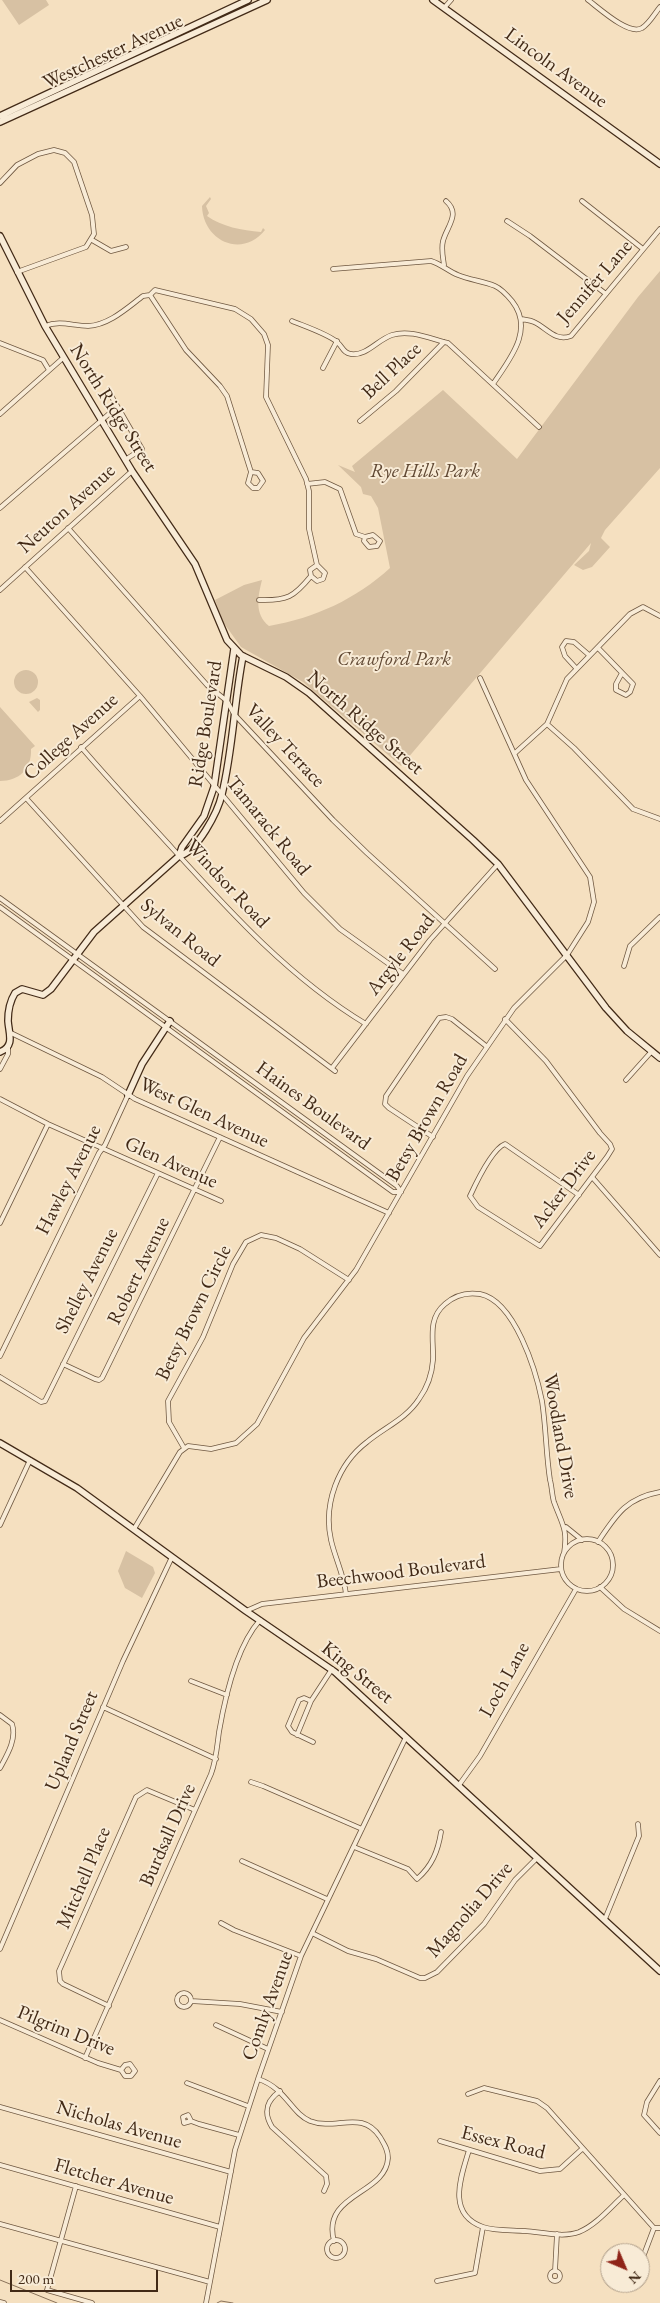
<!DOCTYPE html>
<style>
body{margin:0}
#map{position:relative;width:660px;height:2303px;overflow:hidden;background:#f5e0c0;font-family:"EB Garamond",serif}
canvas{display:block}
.north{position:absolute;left:600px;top:2243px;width:50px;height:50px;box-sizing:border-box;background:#f8ebd6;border:1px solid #af9e8a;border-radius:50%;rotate:135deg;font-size:14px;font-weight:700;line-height:20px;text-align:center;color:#422a17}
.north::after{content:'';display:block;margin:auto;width:18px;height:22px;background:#8f2418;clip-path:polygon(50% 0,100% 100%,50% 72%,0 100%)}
.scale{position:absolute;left:10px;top:2270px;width:148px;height:22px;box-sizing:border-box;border:2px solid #422a17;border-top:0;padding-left:6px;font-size:15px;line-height:18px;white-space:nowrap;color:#422a17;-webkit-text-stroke:4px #f8ebd6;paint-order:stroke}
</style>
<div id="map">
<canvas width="660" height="2303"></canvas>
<div class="north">N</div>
<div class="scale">200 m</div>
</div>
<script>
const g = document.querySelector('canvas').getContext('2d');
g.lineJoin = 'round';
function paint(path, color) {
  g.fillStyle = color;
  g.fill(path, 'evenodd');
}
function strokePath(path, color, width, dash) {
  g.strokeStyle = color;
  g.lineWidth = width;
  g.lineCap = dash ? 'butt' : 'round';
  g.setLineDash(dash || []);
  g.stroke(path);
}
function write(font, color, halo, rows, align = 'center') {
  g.font = font + ' "EB Garamond",serif';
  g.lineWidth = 4;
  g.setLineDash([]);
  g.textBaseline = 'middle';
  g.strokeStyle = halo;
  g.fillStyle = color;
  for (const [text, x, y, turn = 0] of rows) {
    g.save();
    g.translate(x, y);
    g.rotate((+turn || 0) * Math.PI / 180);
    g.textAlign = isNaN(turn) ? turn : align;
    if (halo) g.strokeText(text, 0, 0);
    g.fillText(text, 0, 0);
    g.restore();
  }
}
paint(new Path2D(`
 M2,0H46L49,5L19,25Z
 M210,197L211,199L206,206L209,213L207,216C222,227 242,230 261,232L263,228L265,230C242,259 203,241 202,206Z
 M660,271V468L605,530L601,538L610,547L592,567L583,570L574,565L589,551L591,543L401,766L303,682L241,647L223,622L215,600L244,585L262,580C258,596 254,614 269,626C315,618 356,599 390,568L378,508L371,496L363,494L361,487L338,465L355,472L352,466L443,390L517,459L638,297Z
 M14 682a12 12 0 1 1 24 0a12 12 0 1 1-24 0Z
 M37,698L40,700V710L38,712L29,702Z
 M0,707L35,746L31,749C32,769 19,781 0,781Z
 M126,1551L153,1567L155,1573L142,1598L125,1588L118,1571Z`), '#d7c1a3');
strokePath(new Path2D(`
 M0,2280L57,2303
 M217,2303L221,2301L233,2303`), '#89725a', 1);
const street = new Path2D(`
 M588,0C599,8 629,36 642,28C649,24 655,13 660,7
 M444,8L451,0
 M0,183L17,165L38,154L54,150L65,153L74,162L92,215L94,234L86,247L17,272
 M582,201L643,249
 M507,221L530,236L606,294
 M92,240L111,251L126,247
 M444,265C443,257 441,249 443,241C447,226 461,214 446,201
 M333,269L431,261C441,264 448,271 458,275C470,280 483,281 495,286C502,289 507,295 512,301C535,330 509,360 493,384
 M150,295L186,350L220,386L227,396L251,472L248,483L253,488H258L263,481L258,473L251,472
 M521,319C525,320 530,320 534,322C547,328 555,342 571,336L660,229
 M292,321C304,326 328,334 337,342C343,347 343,353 351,354C367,356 377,340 392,335C410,329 431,339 448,343L539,427
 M45,326C60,320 73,326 88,326C109,325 127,308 143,296L150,295L155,290L235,309L251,319L264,334L268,345L266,397L306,479L309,491V529L317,565
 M0,343L43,360L49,370
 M323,368L337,341
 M109,392L142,449L125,460
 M0,414L63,358
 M360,421L396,391L444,342
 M307,484L325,482L340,489L356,534L365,537L373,535L380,541L377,546L369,547L364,541L365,537
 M0,508L117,407
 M68,528L207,685L227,701L234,714L333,820L367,853L495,969
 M25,567L140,696L304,893L340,929L403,974
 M311,576L317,581L323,579L325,573L317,565
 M0,590L132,471
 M259,600C287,601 294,597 311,576L310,570L317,565
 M598,648C610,660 621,672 633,684L630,692L626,695L616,690V684L622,673
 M576,668L565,656L562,647L566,641L574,642L589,655
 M547,724L574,748L633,809L660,819
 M81,747C111,782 142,815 173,849C231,913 291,979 366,1024
 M515,753L547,724L567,679L630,614L643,607L660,616
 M26,798L143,927L335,1071
 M0,821L140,696
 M0,898L397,1186L401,1192H393L0,907
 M624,966L630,946L660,917
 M505,1019L546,1061L600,1133L610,1144L612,1149L607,1157L540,1246L478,1207L470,1196C476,1183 492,1149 505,1144L579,1195
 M11,1033L102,1077L135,1099L389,1213
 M332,1068L430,940L498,864
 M0,1069L8,1054V1046
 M626,1080L652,1051
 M0,1099L48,1124L221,1201
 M433,1137L389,1108L385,1104L386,1096L439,1018L446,1017L452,1019L486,1046
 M592,1177L660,1255
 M0,1223L48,1124
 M0,1356L99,1153L105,1145L128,1095
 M63,1364L95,1379L99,1380L102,1378L220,1137
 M0,1377L41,1402L45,1401L158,1173
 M184,1448L169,1422L168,1401L203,1337L233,1264L246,1242L261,1235L276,1238L300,1249L349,1280
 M0,1525L30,1460
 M566,1527L582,1540
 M134,1529L180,1452L188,1446L211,1449L236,1443L257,1424L304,1338L356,1270L467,1076L514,1008L567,955L588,922L594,902L590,877L526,780L480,678
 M561 1565a26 26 0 1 1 52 0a26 26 0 1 1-52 0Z
 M598,1542C616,1515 626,1498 660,1492
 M600,1587L624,1609L660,1631
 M346,1594C344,1575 335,1558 331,1540C323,1504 338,1464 367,1442C385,1427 406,1419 419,1399C427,1388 432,1374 433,1360C434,1340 427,1319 445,1304C455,1295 467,1292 480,1294C515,1301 536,1371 542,1401C546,1427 546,1454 550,1480C552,1487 552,1496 554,1502C562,1524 568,1529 564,1553
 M246,1611L262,1604L561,1569
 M191,1681L227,1695
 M311,1701L304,1698L299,1700L288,1726L292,1732L313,1742
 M103,1707L216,1759
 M0,1715L12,1724C17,1739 7,1755 0,1768
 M297,1735L311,1701L332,1669
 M251,1782L263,1786L362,1829
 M459,1785L480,1756L576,1589
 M354,1847L408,1869L417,1879C432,1866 438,1851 441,1832
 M242,1861L327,1899
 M605,1919L639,1836L638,1824
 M221,1923L234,1930L301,1956
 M312,1933L348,1951L376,1959L420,1978H425L437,1972L484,1924L515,1880L537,1858
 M0,1949L123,1661L172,1557
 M177 2000a7 7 0 1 1 14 0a7 7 0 1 1-14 0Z
 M191,2001L240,2004L282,2012
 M109,2006L63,1984L60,1981L59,1971L132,1806L136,1797L147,1790L195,1810
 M0,2020L98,2063L121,2070L125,2076H131L135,2071L130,2064L125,2065L121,2070
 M216,2025L268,2049
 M85,2058L211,1774C216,1761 217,1747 219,1732C225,1697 236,1647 260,1620
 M258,2079C286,2088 291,2113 310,2121C336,2131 362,2109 380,2137C384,2144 388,2149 388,2158C386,2195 321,2193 334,2241
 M660,2081L647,2102L644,2115L660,2133
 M187,2083L248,2106
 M280,2091C266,2101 263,2112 272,2127L326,2176L327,2184L324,2191
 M468,2094L484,2088L537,2101L547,2108L654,2228H660
 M0,2107L231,2172
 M191,2121L184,2123L183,2117L188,2115L191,2121L199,2124L239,2135
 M440,2141L540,2171L560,2169L582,2149
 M469,2150C461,2177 446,2214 483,2227C495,2231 512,2230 525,2231C541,2232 563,2238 579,2232C596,2225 610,2208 623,2196
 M0,2165L220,2227
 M76,2186L47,2290L92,2303
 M0,2224L210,2282
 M327 2249a9 9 0 1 1 18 0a9 9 0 1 1-18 0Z
 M640,2265L654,2228
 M550 2276a5 5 0 1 1 10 0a5 5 0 1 1-10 0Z
 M555,2271L557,2234
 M437,2281L475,2273L483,2227
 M0,2302L4,2303
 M206,2303L235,2150L258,2079L301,1956L406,1737`);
const secondary = new Path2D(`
 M433,0L660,164
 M0,116L248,0
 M0,122L267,0
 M0,236L45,326L132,471L195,564L227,640L241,655L286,677L309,693L473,840L498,864L606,1008L627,1031L660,1058
 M179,856C197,852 218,812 222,794C233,750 234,702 243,656
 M0,1052C15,1046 9,1034 8,1021C8,1011 10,1001 15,993L22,989L43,995L51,989L94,932L179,856L182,847L204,816L214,787L234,649
 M128,1095L142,1064L170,1021
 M0,1443L77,1488L246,1611L335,1672L660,1971`);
strokePath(street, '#6f5841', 5.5);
strokePath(secondary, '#422a17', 8);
strokePath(street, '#f8ebd6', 4);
strokePath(secondary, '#f8ebd6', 5.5);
write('20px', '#422a17', '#f8ebd6', [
 ["Westchester Avenue",113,52,-25],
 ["Lincoln Avenue",556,68,36],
 ["Jennifer Lane",595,282,-49],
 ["Bell Place",392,371,-43],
 ["North Ridge Street",113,408,58],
 ["Neuton Avenue",67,509,-42],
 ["North Ridge Street",365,723,41],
 ["Ridge Boulevard",206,724,-81],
 ["College Avenue",71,737,-42],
 ["Valley Terrace",285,746,47],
 ["Tamarack Road",268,826,51],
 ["Windsor Road",227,884,47],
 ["Sylvan Road",180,933,39],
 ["Argyle Road",401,955,-52],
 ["Haines Boulevard",313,1106,36],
 ["West Glen Avenue",204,1113,25],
 ["Betsy Brown Road",427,1118,-60],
 ["Glen Avenue",171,1163,24],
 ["Hawley Avenue",69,1180,-63],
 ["Acker Drive",564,1189,-53],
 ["Robert Avenue",139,1271,-64],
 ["Shelley Avenue",87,1281,-63],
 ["Betsy Brown Circle",194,1313,-64],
 ["Woodland Drive",560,1436,80],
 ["Beechwood Boulevard",401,1572,-7],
 ["King Street",357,1673,39],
 ["Loch Lane",505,1680,-61],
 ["Upland Street",72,1741,-67],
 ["Burdsall Drive",168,1835,-66],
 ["Mitchell Place",84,1878,-67],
 ["Magnolia Drive",470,1910,-49],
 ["Comly Avenue",268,2006,-70],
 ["Pilgrim Drive",66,2031,22],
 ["Nicholas Avenue",119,2125,16],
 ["Essex Road",503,2143,14],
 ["Fletcher Avenue",114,2182,16]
]);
write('italic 20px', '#604833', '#f8ebd6', [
 ["Rye Hills Park",425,472],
 ["Crawford Park",394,660]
]);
</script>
